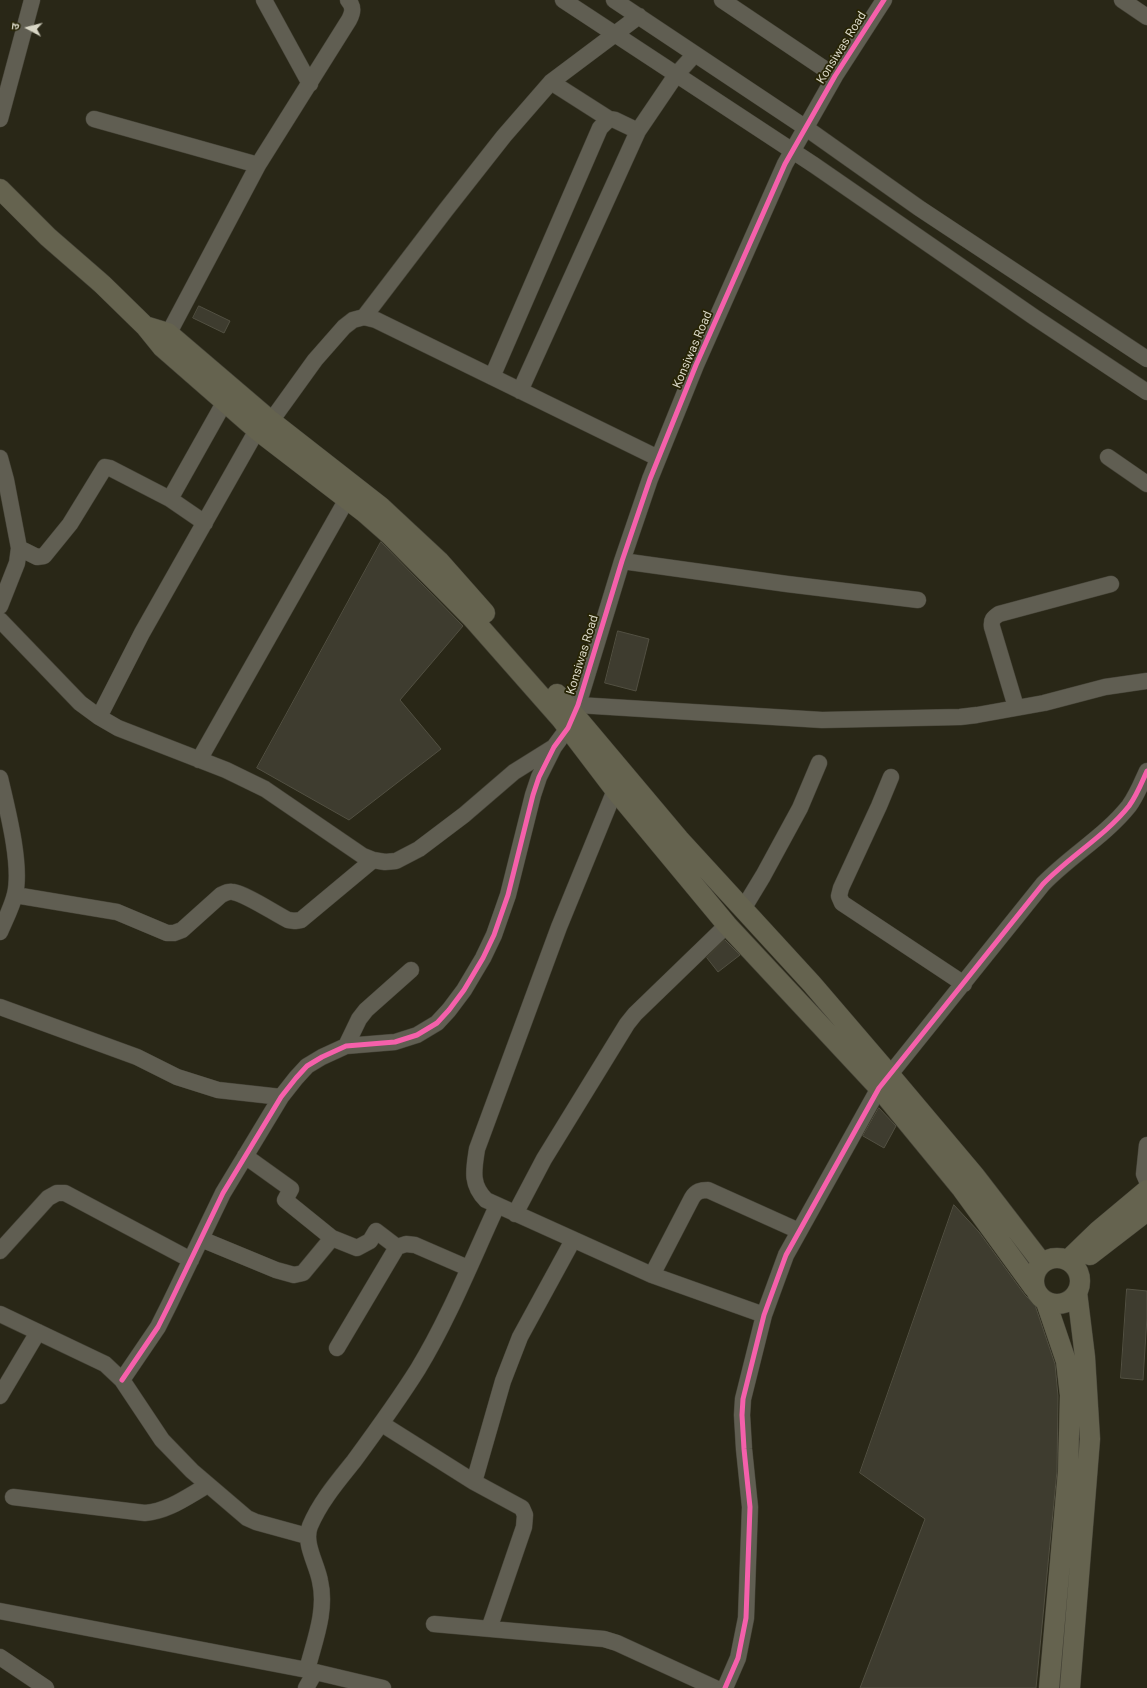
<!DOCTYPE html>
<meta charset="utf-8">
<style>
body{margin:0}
#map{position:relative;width:1147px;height:1688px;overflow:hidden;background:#292717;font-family:Roboto,"Noto Sans Devanagari",sans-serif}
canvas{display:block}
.north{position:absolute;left:8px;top:8px;width:40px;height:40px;-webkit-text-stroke:3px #272405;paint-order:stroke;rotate:277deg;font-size:11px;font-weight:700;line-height:16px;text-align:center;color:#d8d6c5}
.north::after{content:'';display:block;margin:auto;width:14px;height:18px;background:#d8d6c5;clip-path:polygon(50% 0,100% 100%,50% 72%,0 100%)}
</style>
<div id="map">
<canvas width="1147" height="1688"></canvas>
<div class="north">उ</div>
</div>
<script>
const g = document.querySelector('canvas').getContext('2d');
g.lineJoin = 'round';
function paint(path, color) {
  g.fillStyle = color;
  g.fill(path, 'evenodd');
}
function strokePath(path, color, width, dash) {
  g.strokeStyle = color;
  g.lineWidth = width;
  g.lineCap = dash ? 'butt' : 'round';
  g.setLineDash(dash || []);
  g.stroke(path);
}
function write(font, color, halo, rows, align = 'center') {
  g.font = font + ' Roboto,sans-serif';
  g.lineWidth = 3.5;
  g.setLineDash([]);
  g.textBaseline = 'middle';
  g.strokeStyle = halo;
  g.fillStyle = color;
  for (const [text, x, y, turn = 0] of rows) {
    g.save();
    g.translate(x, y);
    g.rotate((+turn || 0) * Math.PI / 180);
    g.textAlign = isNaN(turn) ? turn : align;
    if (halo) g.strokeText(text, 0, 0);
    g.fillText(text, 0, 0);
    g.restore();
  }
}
const building = new Path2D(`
 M199,306L230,321L224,333L193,318Z
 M381,542L463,626L400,700L441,749L349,820L257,768Z
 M618,631L649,639L636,691L605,683Z
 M725,940L740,955L718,972L707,958Z
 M879,1108L896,1126L884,1148L863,1136Z
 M954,1205L979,1232L1025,1295L1035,1305L1055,1364L1058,1396L1057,1471L1036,1688H860L925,1519L860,1473Z
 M1127,1289L1147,1291V1317L1143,1380L1121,1378Z`);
paint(building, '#3e3c2f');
strokePath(building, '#525042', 1);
const minor = new Path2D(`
 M264,0L310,84
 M563,0L814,165L1034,317L1147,392
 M614,0L806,128L919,208L1147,359
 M722,0L835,76
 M1122,0L1147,17
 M551,82L609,119
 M0,119L32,0
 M94,119L258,165
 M364,317L445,211L504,136L551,82L639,16
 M163,344L258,165L349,20C353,12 354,7 348,0
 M492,377L600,128L609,119L615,120L638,131
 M520,391L638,131L676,75L694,55
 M271,421L315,360L344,327L353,320L364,317L376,320L658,458
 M1108,457L1147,484
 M0,458L6,480L19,548L17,563L0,606
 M170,499L205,523
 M19,548L37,557L44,556L70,524L105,467L110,468L170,499L224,403
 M622,561L787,584L918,600
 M0,620L80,703L99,717L118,728L226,770L265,789L363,856L373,860L385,862L396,861L419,849L464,815L514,772L554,747
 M578,705L822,720L960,717L977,715L1044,703L1105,687L1147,681
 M1016,707L992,627C991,620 993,618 999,614L1111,584
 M99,717L142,633L257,430
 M199,760L347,499
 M891,777L879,806L841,888L839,896L842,903L964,984
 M0,778C7,808 22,865 15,894C12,907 5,920 0,932
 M615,790L559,927L477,1149C474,1169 470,1184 486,1200L652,1275L764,1315
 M15,895L117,912L167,933H174L182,930L221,895C225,893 228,891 233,892C246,894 274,913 288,920L295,921L301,920L373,860
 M743,909L763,876L800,808L819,763
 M0,1007L137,1057L177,1077L218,1090L281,1097
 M346,1046L359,1019L366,1010L411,970
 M1147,1145L1144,1174L1147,1181
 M245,1156L291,1189L285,1200L332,1238
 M515,1214L544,1159L627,1024L635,1014L727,925
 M201,1239L276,1270L294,1275L303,1273L332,1238L357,1248L370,1241L376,1231L397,1247
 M0,1251L48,1198L57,1193H65L191,1260
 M652,1275L692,1198C696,1191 701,1190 708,1190L799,1231
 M0,1314L105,1364L122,1380L162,1440L192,1471L247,1518L256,1522L307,1536
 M337,1348L397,1247L406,1244L415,1245L468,1268
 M122,1380L158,1327L170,1303L223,1193L281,1097L296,1078L307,1066L322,1057L346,1046L395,1042L417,1035L437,1023L449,1010L464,990L483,958L494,935L508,895L533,795L539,777L554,747L568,728L578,705L622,561L650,479L696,365L785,164L835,76L884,0
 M0,1396L38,1332
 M382,1424L474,1482L522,1508L525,1515L524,1527L489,1629
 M474,1482L503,1381L520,1337L573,1240
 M13,1497L145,1513C169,1511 188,1496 208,1485
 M0,1611L307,1670L383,1688
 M434,1624L604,1639L617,1643L715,1688
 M0,1657L46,1688
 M307,1670C314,1642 327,1611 320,1581C317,1564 303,1543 310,1526C320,1502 338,1481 354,1461C376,1431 398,1401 418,1369C449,1318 472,1260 497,1206
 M306,1688L315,1672
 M725,1688L738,1658L746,1618L750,1507L744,1449L742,1415L743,1399L764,1315L786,1255L879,1088L1043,884C1070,856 1105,836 1129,806C1137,795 1142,782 1147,771`);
const major = new Path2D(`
 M0,189L48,237L102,284L145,326L162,347L257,430L365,513L390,535L472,618L561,719L615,790L727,925L879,1088L962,1189L1034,1288
 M145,326L168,333L271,421L381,507L439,561L485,613
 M557,694L679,839L812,984L890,1075L975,1176L1042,1263
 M1090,1255L1147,1211
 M1034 1281a23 23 0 1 1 46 0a23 23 0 1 1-46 0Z
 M1068,1260L1098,1231L1147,1190
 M1046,1302L1066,1361L1070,1395L1068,1472L1049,1688
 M1070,1688L1090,1439L1085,1357L1077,1292`);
strokePath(minor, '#454337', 17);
strokePath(major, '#454337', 21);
strokePath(minor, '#605e52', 16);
strokePath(major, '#65634f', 20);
strokePath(new Path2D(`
 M122,1380L158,1327L170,1303L223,1193L281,1097L296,1078L307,1066L322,1057L346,1046L395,1042L417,1035L437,1023L449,1010L464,990L483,958L494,935L508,895L533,795L539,777L554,747L568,728L578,705L622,561L650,479L696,365L785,164L835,76L884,0
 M725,1688L738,1658L746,1618L750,1507L744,1449L742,1415L743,1399L764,1315L786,1255L879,1088L1043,884C1070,856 1105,836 1129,806C1137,795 1142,782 1147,771`), '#f560ab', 5);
write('12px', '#d8d6c5', '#272405', [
 ["Konsiwas Road",842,48,-58],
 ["Konsiwas Road",693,350,-67],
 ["Konsiwas Road",583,655,-73]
]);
</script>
